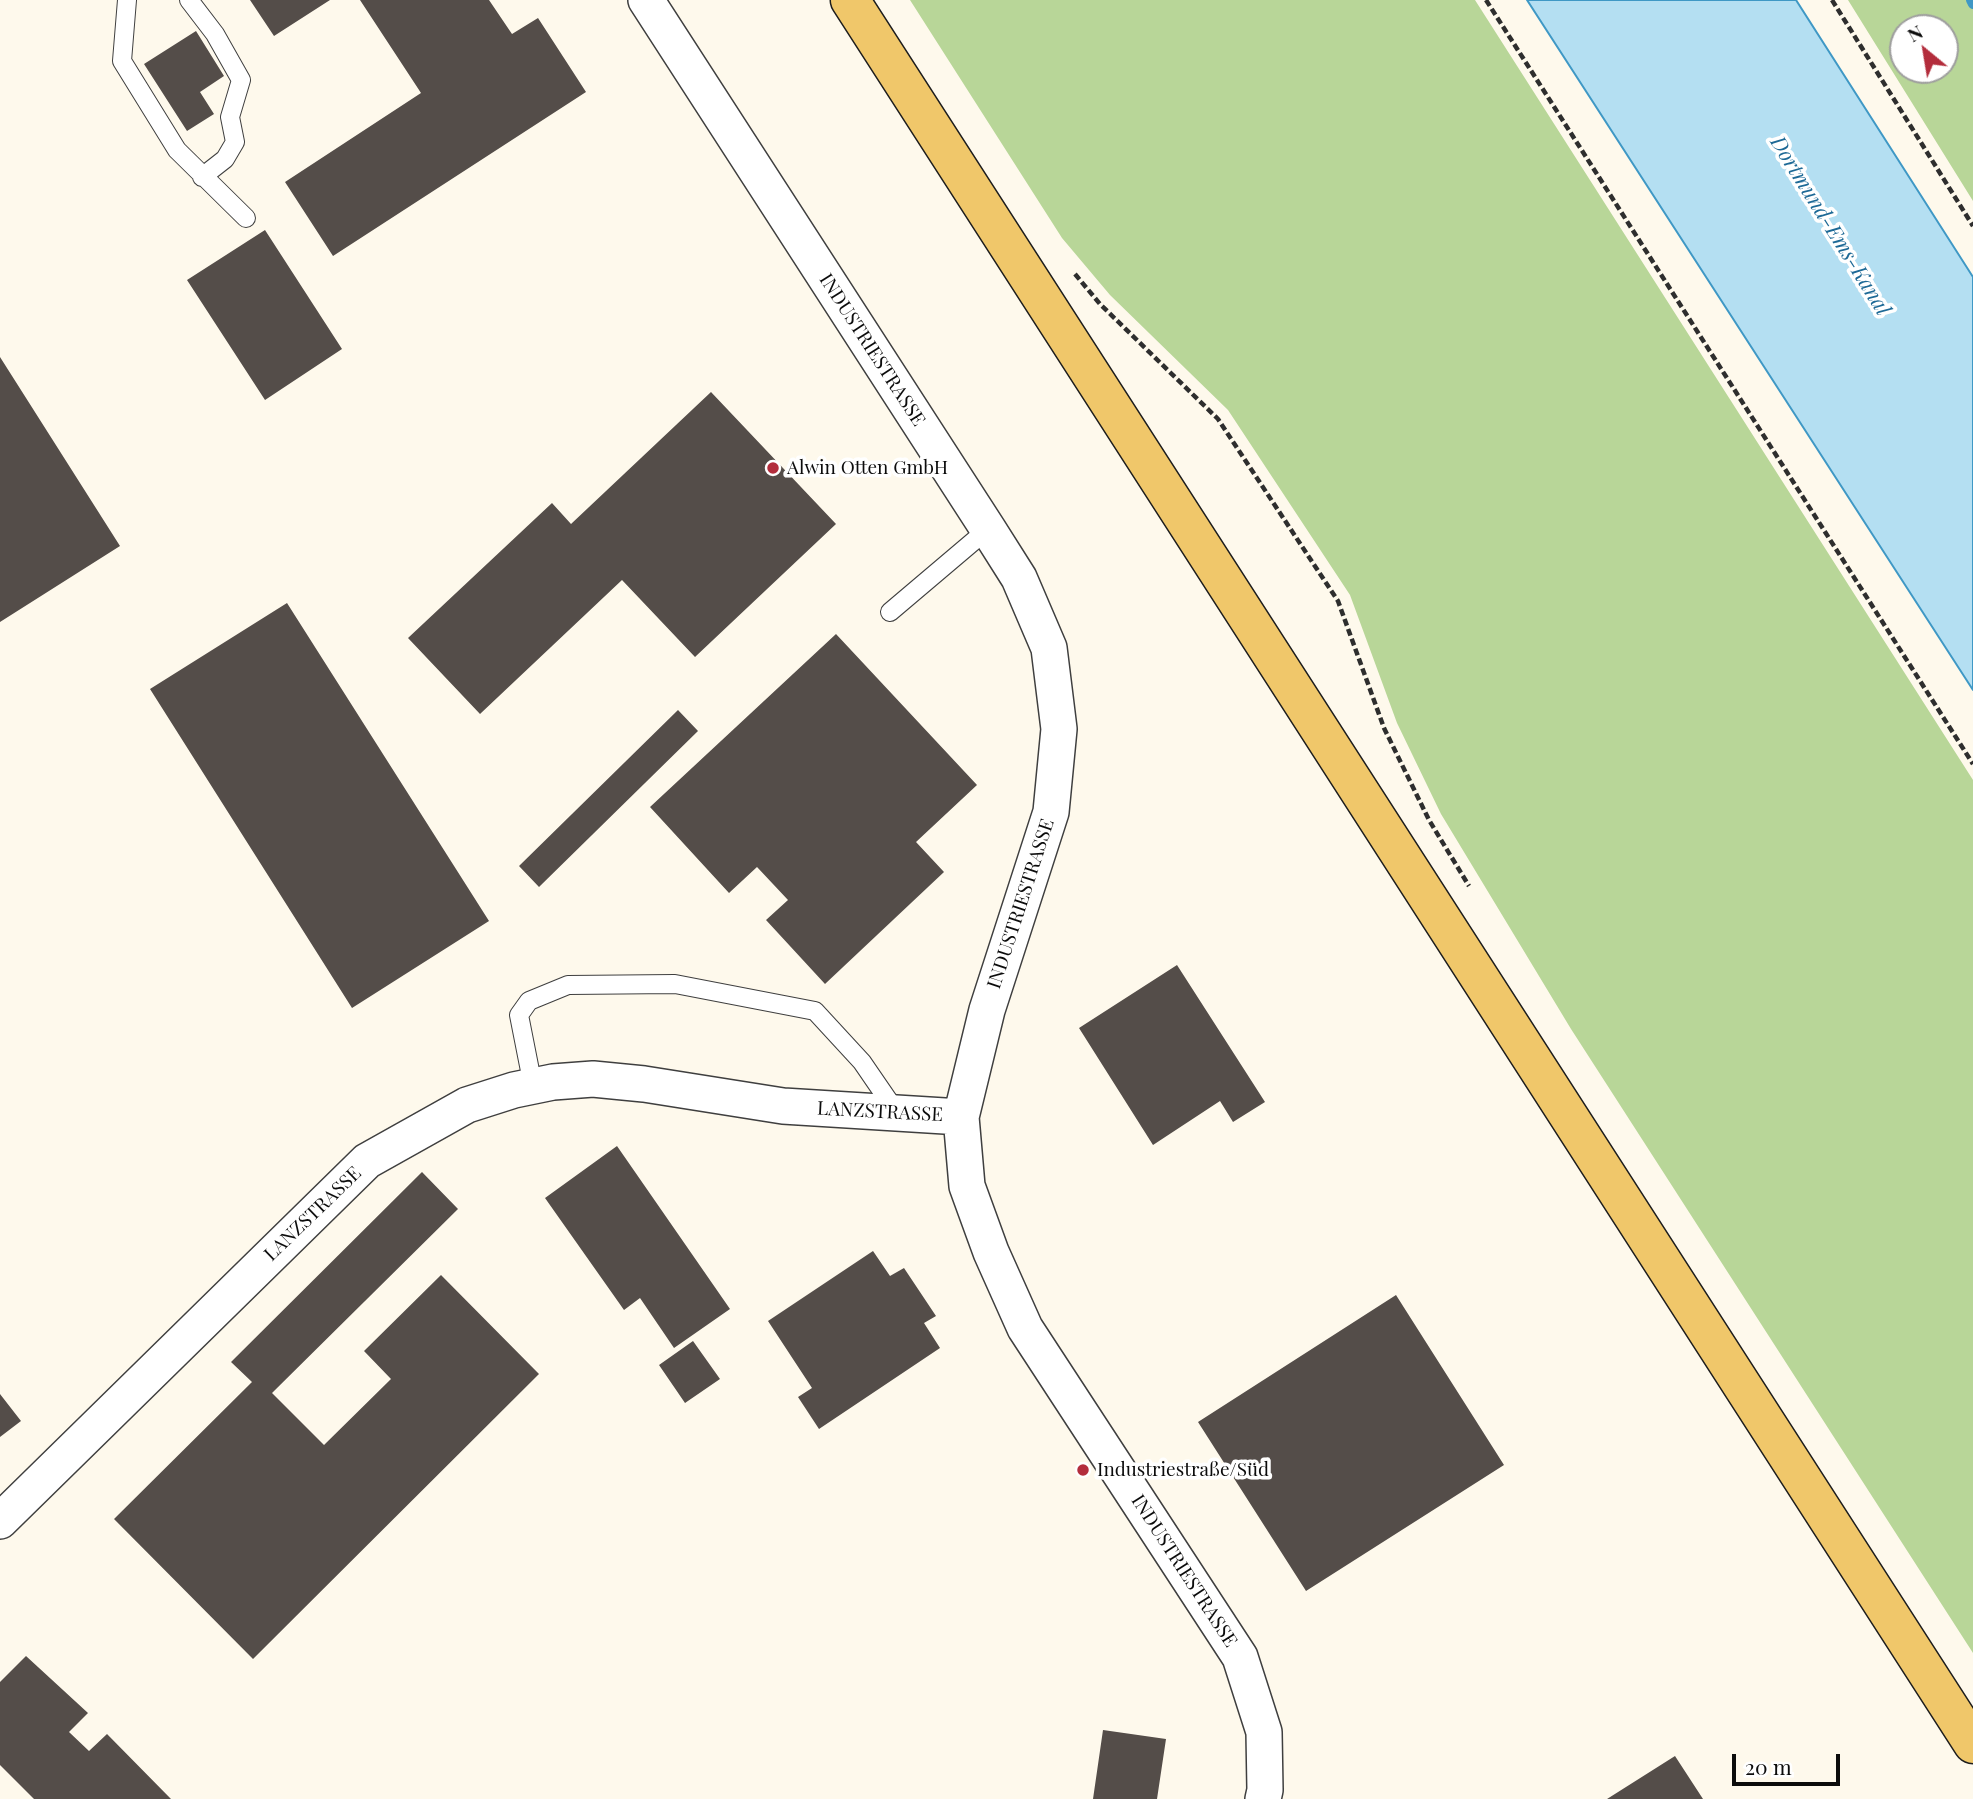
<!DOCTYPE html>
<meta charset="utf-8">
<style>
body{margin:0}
#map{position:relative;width:1973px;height:1799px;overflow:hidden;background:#fef9ec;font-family:"Playfair Display",serif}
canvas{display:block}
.north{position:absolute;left:1889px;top:14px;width:70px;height:70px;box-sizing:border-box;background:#fff;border:2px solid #9e9e9e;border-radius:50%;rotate:330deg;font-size:19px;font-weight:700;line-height:28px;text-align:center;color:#0c0c0c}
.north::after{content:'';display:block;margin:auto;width:24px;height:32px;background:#b32d3c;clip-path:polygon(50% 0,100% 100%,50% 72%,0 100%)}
.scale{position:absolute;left:1732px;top:1754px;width:108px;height:32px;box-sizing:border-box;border:4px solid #0c0c0c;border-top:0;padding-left:9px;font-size:21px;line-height:24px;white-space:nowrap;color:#0c0c0c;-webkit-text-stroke:5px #fff;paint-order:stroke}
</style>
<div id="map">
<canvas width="1973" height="1799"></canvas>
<div class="north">N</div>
<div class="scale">20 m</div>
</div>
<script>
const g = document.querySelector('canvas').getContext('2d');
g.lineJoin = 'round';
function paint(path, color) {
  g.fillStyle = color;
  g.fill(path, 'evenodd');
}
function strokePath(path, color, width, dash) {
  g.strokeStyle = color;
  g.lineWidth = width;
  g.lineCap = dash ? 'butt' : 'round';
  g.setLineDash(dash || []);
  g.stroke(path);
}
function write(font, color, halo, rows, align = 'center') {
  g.font = font + ' "Playfair Display",serif';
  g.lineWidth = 7;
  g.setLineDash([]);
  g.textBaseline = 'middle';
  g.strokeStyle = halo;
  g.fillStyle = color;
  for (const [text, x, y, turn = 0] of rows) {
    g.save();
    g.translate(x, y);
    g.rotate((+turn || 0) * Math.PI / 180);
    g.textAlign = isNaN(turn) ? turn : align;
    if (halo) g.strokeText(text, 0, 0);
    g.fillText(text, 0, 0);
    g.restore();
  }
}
paint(new Path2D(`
 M910,0H1475L1973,780V1653L1571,1029L1441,814L1397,723L1350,595L1228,410L1110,295L1062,238Z
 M1848,0H1973V201ZM1945,28V70H1903V28Z`), '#b8d698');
const water = new Path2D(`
 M1527,0H1796L1973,277V690Z`);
paint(water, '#b4dff2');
strokePath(water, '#3f98c5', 2);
strokePath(new Path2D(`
 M1971,0L1973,4`), '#3f98c5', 10);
paint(new Path2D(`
 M250,0H330L274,36Z
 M360,0H489L512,34L538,18L586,92L333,256L285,182L421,93Z
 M196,31L224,76L200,92L214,114L187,131L144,64Z
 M265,230L342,349L265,400L187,280Z
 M0,357L120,546L0,622Z
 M711,392L836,524L695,657L622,580L480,714L408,638L552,503L571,524Z
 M287,603L489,921L352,1008L150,689Z
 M836,634L977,785L916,842L944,872L825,984L766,920L788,900L757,867L729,893L650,807Z
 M678,710L698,731L539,887L519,866Z
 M1177,965L1265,1102L1233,1122L1220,1101L1153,1145L1079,1028Z
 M617,1146L730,1309L674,1348L640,1298L624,1310L545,1198Z
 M422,1172L458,1209L272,1393L324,1445L391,1379L364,1351L441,1275L539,1374L253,1659L114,1519L252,1382L231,1362Z
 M873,1251L890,1276L904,1268L936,1316L924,1323L940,1348L819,1429L798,1397L812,1388L768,1321Z
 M1396,1295L1504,1465L1306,1591L1198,1422Z
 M693,1341L720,1379L685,1403L659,1365Z
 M0,1394L21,1421L0,1437Z
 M26,1656L88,1713L69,1732L89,1751L107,1734L171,1799H34L0,1765V1682Z
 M1103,1730L1166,1739L1157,1799H1093Z
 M1675,1756L1703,1799H1607Z`), '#544d49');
const lane = new Path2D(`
 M127,0L122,61L177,150L246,218
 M189,0L215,34L241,80L230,117L235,142L225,159L202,177
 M890,612L988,529
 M533,1086L519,1015L529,1001L568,985L675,984L815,1011L862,1062L897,1113`);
const street = new Path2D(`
 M646,0L988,529L1019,578L1049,648L1059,729L1051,812L987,1010L961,1117L967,1186L991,1252L1025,1328L1240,1657L1264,1732L1265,1790L1263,1799
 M0,1521L367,1161L467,1105L514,1090L553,1082L593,1079L644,1084L783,1106L961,1117`);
const primary = new Path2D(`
 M850,0L1973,1744`);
strokePath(lane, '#3f3f3f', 20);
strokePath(street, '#3f3f3f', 38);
strokePath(primary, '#1d1d1d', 41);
strokePath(new Path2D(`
 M1486,0L1973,764
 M1832,0L1973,226
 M1075,274L1100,304L1218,419L1338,601L1384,728L1429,820L1469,886`), '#2e2e2e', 4.5, [7, 3.5]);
strokePath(lane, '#fff', 18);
strokePath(street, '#fff', 35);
strokePath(primary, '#f0c76a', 38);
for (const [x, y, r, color] of [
 [773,468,7,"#b32d3c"],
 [1083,1470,7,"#b32d3c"]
]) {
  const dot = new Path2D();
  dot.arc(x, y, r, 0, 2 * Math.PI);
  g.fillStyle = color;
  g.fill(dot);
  strokePath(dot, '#fff', 2.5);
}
write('19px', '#0c0c0c', '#fff', [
 ["INDUSTRIESTRASSE",872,350,57],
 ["INDUSTRIESTRASSE",1021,904,-72],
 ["LANZSTRASSE",880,1112,3],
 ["LANZSTRASSE",313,1214,-44],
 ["INDUSTRIESTRASSE",1184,1571,57]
]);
write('19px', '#0c0c0c', '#fff', [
 ["Alwin Otten GmbH",787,468],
 ["Industriestraße/Süd",1097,1470]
], 'left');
write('italic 21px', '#1d6996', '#fff', [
 ["Dortmund-Ems-Kanal",1830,226,58]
]);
</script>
